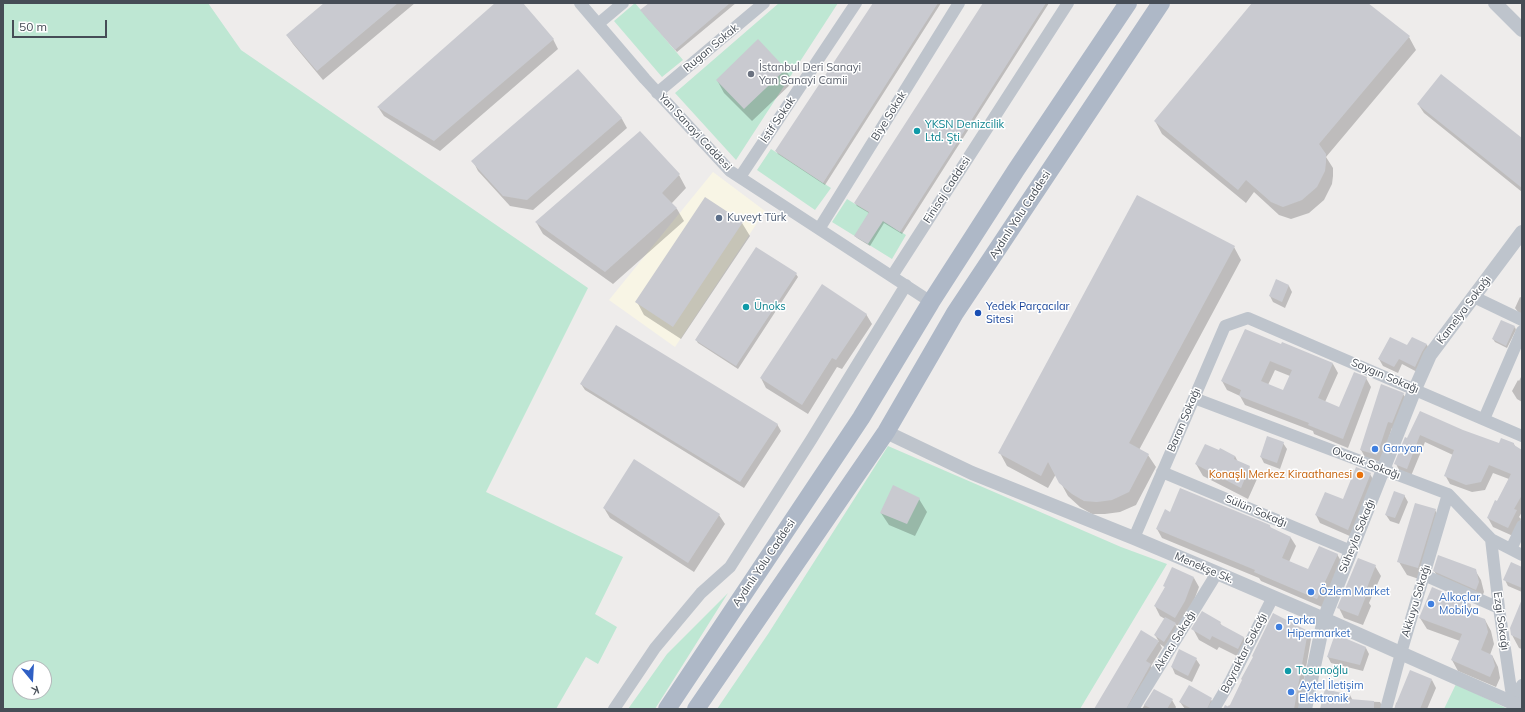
<!DOCTYPE html>
<meta charset="utf-8">
<style>
body{margin:0}
#map{position:relative;width:1525px;height:712px;overflow:hidden;background:#eeeceb;font-family:Mulish,sans-serif}
canvas{display:block}
.frame{position:absolute;inset:0;border:4px solid #464d56;pointer-events:none}
.north{position:absolute;left:12px;top:660px;width:40px;height:40px;box-sizing:border-box;background:#fff;border:1px solid #b5b8bb;border-radius:50%;rotate:162deg;font-size:11px;font-weight:700;line-height:16px;text-align:center;color:#464d56}
.north::after{content:'';display:block;margin:auto;width:14px;height:18px;background:#2f5fc4;clip-path:polygon(50% 0,100% 100%,50% 72%,0 100%)}
.scale{position:absolute;left:12px;top:20px;width:95px;height:18px;box-sizing:border-box;border:2px solid #464d56;border-top:0;padding-left:5px;font-size:12px;line-height:14px;white-space:nowrap;color:#464d56;-webkit-text-stroke:3px #fff;paint-order:stroke}
</style>
<div id="map">
<canvas width="1525" height="712"></canvas>
<div class="frame"></div>
<div class="north">K</div>
<div class="scale">50 m</div>
</div>
<script>
const g = document.querySelector('canvas').getContext('2d');
g.lineJoin = 'round';
function paint(path, color) {
  g.fillStyle = color;
  g.fill(path, 'evenodd');
}
function strokePath(path, color, width, dash) {
  g.strokeStyle = color;
  g.lineWidth = width;
  g.lineCap = dash ? 'butt' : 'round';
  g.setLineDash(dash || []);
  g.stroke(path);
}
function write(font, color, halo, rows, align = 'center') {
  g.font = font + ' Mulish,sans-serif';
  g.lineWidth = 3;
  g.setLineDash([]);
  g.textBaseline = 'middle';
  g.strokeStyle = halo;
  g.fillStyle = color;
  for (const [text, x, y, turn = 0] of rows) {
    g.save();
    g.translate(x, y);
    g.rotate((+turn || 0) * Math.PI / 180);
    g.textAlign = isNaN(turn) ? turn : align;
    if (halo) g.strokeText(text, 0, 0);
    g.fillText(text, 0, 0);
    g.restore();
  }
}
paint(new Path2D(`
 M713,172L765,211L675,347L609,300Z`), '#f8f5e5');
paint(new Path2D(`
 M3,3H208L241,50L588,288L486,492L623,557L595,614L617,627L598,664L586,657L556,709H3ZM20,668H44V692H20Z
 M635,3L683,60L662,77L614,21Z
 M779,3H838L736,160L675,93Z
 M771,149L831,188L815,210L757,170Z
 M847,199L906,235L892,259L832,222Z
 M888,446L1121,547L1167,564L1080,709H717L768,634Z
 M728,593L655,709H628L667,654Z
 M1456,684L1506,708L1505,709H1444Z`), '#bee7d3');
paint(new Path2D(`
 M325,3H415L323,80L293,44L287,35Z
 M497,3H521L553,39L558,49L440,151L384,116L378,107Z
 M650,3H736L677,52L643,13Z
 M875,3H941L825,185L778,154L776,151Z
 M985,3H1049L902,234L884,223L870,246L857,238L855,236L869,213L857,206L855,203Z
 M1253,3H1367L1409,37L1416,50L1326,157L1333,168V176L1332,184L1324,200L1309,213L1291,219L1279,215L1254,192L1246,203L1162,134L1155,121Z
 M785,69L793,82L752,121L724,93L717,80Z
 M578,70L622,119L627,128L533,210L510,206L478,171L473,161Z
 M1418,104L1522,139V192L1424,113Z
 M679,175L686,188L671,204L677,209L684,221L613,284L543,234L536,222Z
 M742,223L750,236L681,339L644,315L637,302Z
 M1234,247L1241,260L1139,450L1148,455L1156,467L1136,505L1120,512L1105,514H1092L1080,507L1068,496L1056,474L1048,488L1007,466L1000,453Z
 M796,274L798,277L738,369L698,343L696,340Z
 M1277,280L1289,286L1292,292L1285,308L1273,302L1270,296Z
 M1520,297L1522,298V317L1515,308Z
 M866,314L872,324L842,369L837,367L808,414L766,388L761,378Z
 M1515,327L1516,330L1507,348L1495,342L1493,339Z
 M1412,338L1427,345L1430,351L1419,373L1402,364L1398,373L1383,366L1379,359L1408,347Z
 M1282,344L1333,364L1338,373L1325,402L1339,408L1366,378L1371,387L1348,448L1314,434L1313,431L1245,405L1240,396L1227,390L1222,381L1282,346ZM1275,370L1290,376L1284,391L1268,385Z
 M1522,375V402L1517,399L1512,391L1518,380L1519,381Z
 M581,384L777,424L781,431L744,488L585,390Z
 M1403,394L1408,401L1396,430L1392,428L1381,462L1365,457L1361,450Z
 M1420,412L1462,431L1499,444H1514L1516,448L1522,451V512L1519,517L1521,519L1513,536L1493,527L1488,518L1496,502H1497L1509,479L1493,473L1485,490L1472,492L1450,484L1445,475L1453,455L1425,442L1411,476L1400,472L1396,464Z
 M1283,443L1287,449L1280,469L1264,463L1261,457Z
 M1235,456L1238,462L1249,467L1257,479L1248,499L1203,476L1196,464Z
 M1370,474L1374,481L1352,537L1320,523L1316,515L1343,500Z
 M1404,495L1408,502L1399,524L1390,521L1386,515Z
 M919,499L927,512L915,536L889,525L881,513Z
 M604,508L719,515L725,524L694,572L610,518Z
 M1435,510L1442,523L1425,581L1407,575L1399,562Z
 M1171,513L1270,526L1271,529L1291,538L1296,546L1289,562L1309,571L1337,554L1342,563L1322,607L1261,581L1259,578L1162,538L1157,529Z
 M1375,566L1381,576L1369,603L1371,606L1363,625L1344,618L1339,608Z
 M1522,568V592L1508,586L1505,580Z
 M1475,570L1481,580L1484,592L1481,599L1440,580L1434,571Z
 M1194,578L1199,587L1190,611L1180,627L1175,624L1180,634L1170,651L1160,644L1162,648L1151,666L1154,672L1132,709H1096L1142,632L1159,642L1155,635L1165,619L1160,616L1155,606L1165,588V586Z
 M1470,604L1476,617L1485,620L1491,631L1494,644L1490,655H1492L1498,667L1500,678L1496,687L1458,671L1452,660L1460,641L1427,629L1420,618Z
 M1522,610V649L1519,648L1512,635Z
 M1220,623L1223,627L1244,638L1250,649L1245,660L1219,647L1217,650L1199,640L1193,629Z
 M1307,632L1311,639L1299,709H1227L1229,705L1230,706Z
 M1366,648L1369,654L1363,671L1331,663L1328,657Z
 M1180,651L1196,659L1200,665L1192,682L1175,674L1172,667Z
 M1432,680L1436,688L1427,709H1395L1396,703Z
 M1154,690L1172,700L1176,707L1175,709H1142Z
 M1350,695L1353,701L1380,702L1384,709H1321Z
 M1210,698L1214,704L1211,709H1185L1180,702Z`), '#0003');
paint(new Path2D(`
 M324,3H398L317,71L286,35Z
 M495,3H523L554,39L434,141L377,107Z
 M649,3H730L675,50L640,10Z
 M873,3H938L823,183L775,151Z
 M983,3H1046L900,232L883,221L868,244L854,236L869,212L854,203Z
 M1252,3H1368L1410,36L1319,144L1326,154V162L1325,171L1317,187L1302,200L1283,207L1271,202L1246,180L1238,190L1154,121Z
 M758,39L786,69L744,109L716,80Z
 M578,69L622,118L527,200L503,196L471,161Z
 M1441,74L1522,138V188L1417,104Z
 M640,131L680,174L662,193L677,208L605,272L535,222Z
 M1137,195L1235,246L1129,443L1149,454L1129,492L1112,500L1097,502L1084,501L1072,494L1059,483L1048,462L1041,476L998,453Z
 M705,197L743,222L673,327L635,302Z
 M756,247L797,273L736,366L695,340Z
 M1276,279L1289,285L1282,302L1269,296Z
 M822,284L867,314L836,360L832,358L802,405L760,378Z
 M1501,320L1515,326L1506,346L1492,339Z
 M616,325L778,424L740,482L580,384Z
 M1245,329L1281,344L1282,342L1333,363L1318,398L1339,407L1354,372L1367,377L1343,439L1308,425L1309,423L1239,396L1241,390L1221,381ZM1270,361L1292,370L1283,390L1261,381Z
 M1390,337L1407,345L1412,337L1427,344L1422,352L1415,367L1399,359L1394,367L1378,359Z
 M1381,384L1404,393L1392,423L1388,422L1377,455L1360,450Z
 M1420,411L1463,430L1499,443L1501,438L1514,443V445L1522,450V495L1514,509L1517,510L1508,528L1487,518L1495,500L1497,501L1511,474L1489,465L1481,482L1466,485L1444,476L1454,450L1420,435L1407,469L1394,464L1405,437L1407,438Z
 M1267,436L1284,442L1277,463L1260,457Z
 M1205,444L1219,450L1220,448L1235,456L1234,459L1250,466L1241,488L1195,464Z
 M634,459L720,514L688,563L603,508Z
 M1356,467L1371,473L1348,530L1315,515L1325,492L1343,499Z
 M893,485L920,498L907,524L880,513Z
 M1180,488L1270,525V527L1291,537L1282,558L1308,569L1319,546L1338,554L1317,599L1254,572L1255,570L1156,529L1165,509L1170,512Z
 M1394,491L1405,495L1395,518L1385,515Z
 M1415,503L1436,509L1418,568L1397,562Z
 M1438,555L1476,569L1479,582L1476,590L1433,571Z
 M1358,558L1376,565L1364,595L1366,596L1358,616L1337,608Z
 M1511,562L1522,567V588L1503,580Z
 M1172,567L1194,577L1185,601L1175,618L1154,606L1165,587L1163,586Z
 M1432,587L1471,604L1468,610L1472,611L1471,614L1485,619L1488,632L1481,650L1492,655L1495,666L1490,677L1451,660L1462,634L1419,618Z
 M1522,599V640L1511,635L1510,628Z
 M1202,611L1221,622L1220,624L1244,637L1238,649L1212,636L1210,640L1191,629Z
 M1273,613L1308,631L1294,709H1223L1225,705L1229,707L1242,680L1241,679L1253,657L1252,656Z
 M1165,617L1176,623L1164,642L1154,635Z
 M1141,630L1159,641L1146,661L1151,664L1126,709H1094Z
 M1335,634L1366,647L1360,665L1327,657Z
 M1179,649L1197,658L1188,676L1171,667Z
 M1410,670L1432,679L1420,709H1394Z
 M1189,685L1212,698L1207,709H1192L1179,702Z
 M1154,689L1173,699L1167,709H1152L1144,705Z
 M1325,689L1350,695L1349,699L1374,701V709H1320Z`), '#c9cad0');
strokePath(new Path2D(`
 M580,3L645,79L730,171L931,302
 M598,24L623,3
 M657,93L764,3
 M740,177L856,3
 M819,229L959,3
 M892,276L1068,3
 M1474,297L1522,320
 M1194,398L1448,494L1491,539L1522,555
 M1484,419L1522,331
 M1162,472L1351,551
 M1134,538L1225,326L1248,318L1522,436
 M1491,539L1499,608L1513,703
 M1511,549L1522,526
 M1424,575L1499,608
 M1513,703L1522,685
 M614,709L655,648L701,593L730,567L811,440L906,285
 M1133,709L1217,573
 M1214,709L1231,680L1273,597
 M1386,709L1401,653L1448,494`), '#bec4cc', 12);
strokePath(new Path2D(`
 M1495,3L1522,30
 M886,432L972,473L1134,538L1217,573L1324,619L1522,707
 M1305,709L1324,619L1415,389L1430,355L1522,232`), '#bec4cc', 14);
strokePath(new Path2D(`
 M667,709L861,418L931,302L1016,170L1128,3
 M696,709L886,432L955,313L1161,3`), '#aeb8c7', 18);
for (const [x, y, r, color] of [
 [751,74,4,"#6b7280"],
 [917,131,4,"#0f9aa8"],
 [719,218,4,"#5c6f8a"],
 [746,307,4,"#0f9aa8"],
 [978,313,4,"#1a4fb4"],
 [1375,449,4,"#3f7fe0"],
 [1360,475,4,"#e8710a"],
 [1311,592,4,"#3f7fe0"],
 [1431,604,4,"#3f7fe0"],
 [1279,627,4,"#3f7fe0"],
 [1288,671,4,"#0f9aa8"],
 [1291,692,4,"#3f7fe0"]
]) {
  const dot = new Path2D();
  dot.arc(x, y, r, 0, 2 * Math.PI);
  g.fillStyle = color;
  g.fill(dot);
  strokePath(dot, '#fff', 1.5);
}
write('11px', '#464d56', '#fff', [
 ["Rugan Sokak",711,48,-40],
 ["Biye Sokak",889,116,-58],
 ["İstif Sokak",778,120,-56],
 ["Yan Sanayi Caddesi",695,132,47],
 ["Finisaj Caddesi",947,190,-57],
 ["Aydınlı Yolu Caddesi",1020,215,-57],
 ["Kamelya Sokağı",1464,310,-53],
 ["Saygın Sokağı",1385,376,23],
 ["Baran Sokağı",1184,420,-67],
 ["Ovacık Sokağı",1366,463,21],
 ["Sülün Sokağı",1256,511,23],
 ["Süheyla Sokağı",1357,536,-68],
 ["Aydınlı Yolu Caddesi",764,563,-56],
 ["Menekşe Sk.",1204,568,23],
 ["Akkuyu Sokağı",1416,601,-73],
 ["Ezgi Sokağı",1501,621,82],
 ["Akıncı Sokağı",1175,641,-58],
 ["Bayraktar Sokağı",1244,653,-63]
]);
write('11px', '#5b616d', '#fff', [
 ["İstanbul Deri Sanayi",759,68],
 ["Yan Sanayi Camii",759,81]
], 'left');
write('11px', '#0d838f', '#fff', [
 ["YKSN Denizcilik",925,125],
 ["Ltd. Şti.",925,138],
 ["Ünoks",754,307],
 ["Tosunoğlu",1296,671]
], 'left');
write('11px', '#4e5e75', '#fff', [
 ["Kuveyt Türk",727,218]
], 'left');
write('11px', '#164399', '#fff', [
 ["Yedek Parçacılar",986,307],
 ["Sitesi",986,320]
], 'left');
write('11px', '#366cbe', '#fff', [
 ["Ganyan",1383,449],
 ["Özlem Market",1319,592],
 ["Alkoçlar",1439,598],
 ["Mobilya",1439,611],
 ["Forka",1287,621],
 ["Hipermarket",1287,634],
 ["Aytel İletişim",1299,686],
 ["Elektronik",1299,699]
], 'left');
write('11px', '#c56008', '#fff', [
 ["Konaşlı Merkez Kiraathanesi",1352,475]
], 'right');
</script>
